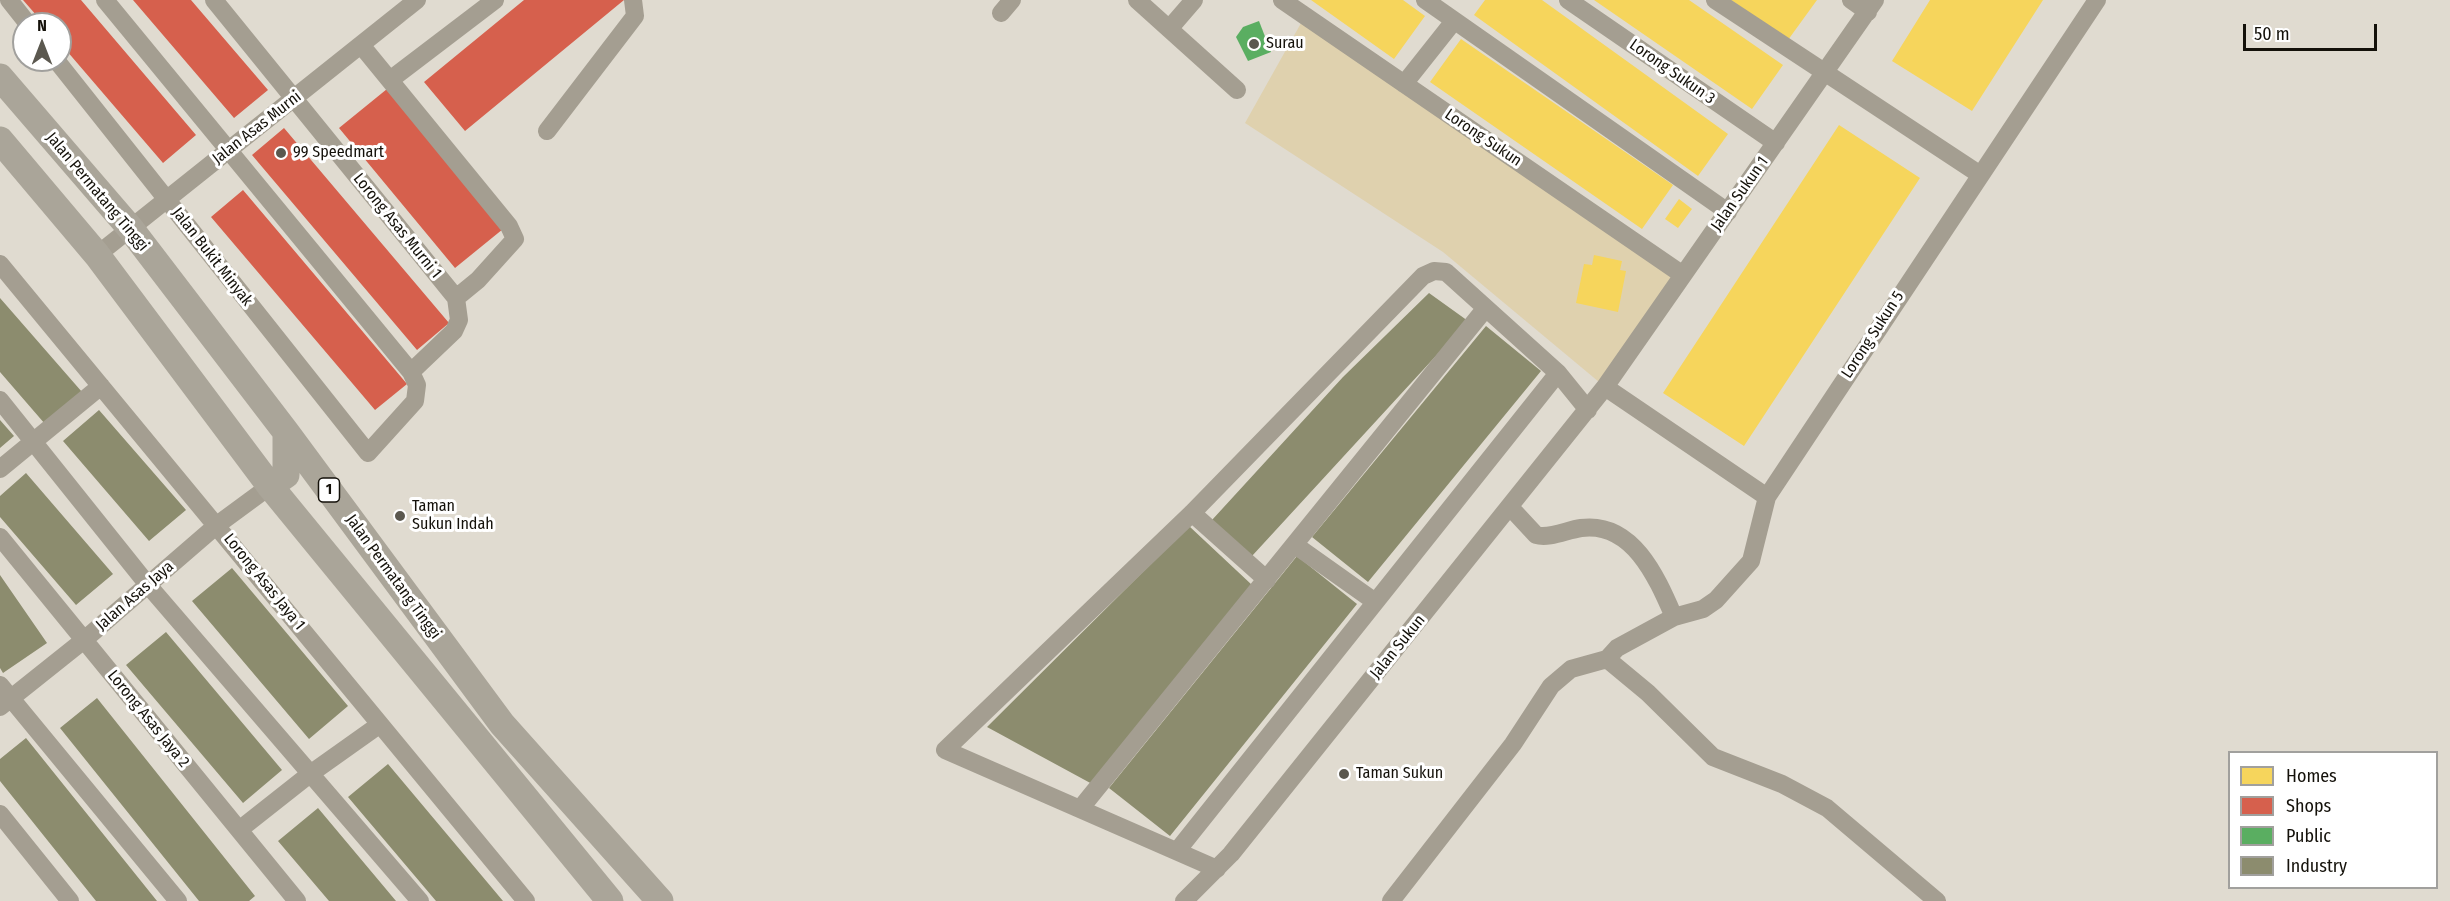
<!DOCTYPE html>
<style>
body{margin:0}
#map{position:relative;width:2450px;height:901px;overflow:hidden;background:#e0dbd0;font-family:"Fira Sans Condensed",sans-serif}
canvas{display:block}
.legend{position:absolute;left:2228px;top:751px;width:210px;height:138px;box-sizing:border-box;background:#fff;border:2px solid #a1a09d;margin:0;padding:8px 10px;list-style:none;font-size:18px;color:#14110a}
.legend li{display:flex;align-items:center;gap:12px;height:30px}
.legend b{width:30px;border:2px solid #a1a09d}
.north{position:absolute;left:12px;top:12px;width:60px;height:60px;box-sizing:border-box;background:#fff;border:2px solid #a1a09d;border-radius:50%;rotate:0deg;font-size:16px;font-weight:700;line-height:24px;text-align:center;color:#14110a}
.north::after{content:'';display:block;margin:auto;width:21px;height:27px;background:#5b584f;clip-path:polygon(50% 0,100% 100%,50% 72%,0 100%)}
.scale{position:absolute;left:2243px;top:24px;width:134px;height:27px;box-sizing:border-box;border:3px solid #14110a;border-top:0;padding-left:8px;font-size:18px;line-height:21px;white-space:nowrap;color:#14110a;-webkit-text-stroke:4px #fff;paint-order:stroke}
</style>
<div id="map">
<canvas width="2450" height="901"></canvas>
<ul class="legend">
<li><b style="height:16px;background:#f6d55c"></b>Homes</li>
<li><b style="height:16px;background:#d6604d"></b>Shops</li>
<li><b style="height:16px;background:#5aae61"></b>Public</li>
<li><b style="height:16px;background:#8c8c6e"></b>Industry</li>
</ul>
<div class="north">N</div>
<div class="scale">50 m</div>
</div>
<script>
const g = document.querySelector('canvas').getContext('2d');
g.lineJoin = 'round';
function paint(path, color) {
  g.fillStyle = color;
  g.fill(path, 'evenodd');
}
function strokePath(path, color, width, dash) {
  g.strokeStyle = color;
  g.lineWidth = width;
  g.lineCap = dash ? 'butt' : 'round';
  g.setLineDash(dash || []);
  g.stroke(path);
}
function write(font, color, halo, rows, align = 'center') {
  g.font = font + ' "Fira Sans Condensed",sans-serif';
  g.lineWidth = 6;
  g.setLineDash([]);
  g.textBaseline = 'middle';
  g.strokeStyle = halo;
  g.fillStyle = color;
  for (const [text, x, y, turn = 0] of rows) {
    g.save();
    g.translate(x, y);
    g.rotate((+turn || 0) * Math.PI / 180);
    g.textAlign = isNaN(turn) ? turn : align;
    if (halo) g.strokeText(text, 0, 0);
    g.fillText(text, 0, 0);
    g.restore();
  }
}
paint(new Path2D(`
 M1305,16L1683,275L1605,387L1443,252L1245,123Z`), '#dfd1ae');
paint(new Path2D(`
 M1311,0H1403L1425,16L1394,59Z
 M1485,0H1542L1728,134L1698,176L1474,15Z
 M1594,0H1689L1783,65L1752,109Z
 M1731,0H1817L1788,40Z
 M1930,0H2043L1972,111L1892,61Z
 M1461,39L1673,185L1642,229L1430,82Z
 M1839,125L1920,178L1744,446L1663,393Z
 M1679,199L1692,209L1678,228L1665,219Z
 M1594,255L1622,261L1620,270L1626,271L1618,312L1576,303L1584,264L1592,265Z`), '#f6d55c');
paint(new Path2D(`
 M23,0H81L196,135L163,163L60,43V24H44Z
 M133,0H191L268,90L234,118Z
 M524,0H624L465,131L424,82Z
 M387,89L503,229L455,268L339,128Z
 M284,128L449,323L417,350L252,155Z
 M243,190L407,384L375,410L211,217Z`), '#d6604d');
paint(new Path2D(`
 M1259,21L1271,52L1248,61L1236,37L1243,27Z`), '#5aae61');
paint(new Path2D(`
 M1429,293L1468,321L1252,556L1212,520L1343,377Z
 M0,298L82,392L45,424L0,372Z
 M1486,326L1541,371L1368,582L1312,537Z
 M99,410L186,510L149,541L63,441Z
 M0,420L14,436L0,448Z
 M26,473L113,574L76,605L0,517V496Z
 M1189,526L1252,585L1094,785L987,727Z
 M1297,556L1357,604L1170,836L1109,788Z
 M232,568L348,706L309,739L192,601Z
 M0,575L47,643L3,673L0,668Z
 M166,632L282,770L243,803L126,665Z
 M97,698L255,896L249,901H199L60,728Z
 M26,738L157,901H96L0,781V759Z
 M388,764L503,901H436L348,797Z
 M318,808L396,901H329L278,841Z`), '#8c8c6e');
strokePath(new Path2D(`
 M9,0L28,24
 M105,0L411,372
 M1137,0L1237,90
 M1282,0L1683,275
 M1425,0L1728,212
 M1568,0L1776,143
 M1715,0L1979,174
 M1851,0L1868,12
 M1001,13L1012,0
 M1169,29L1194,0
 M361,45L509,226L515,239L478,280L456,298
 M56,60L368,453L415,401L417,385L411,372L454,331L459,320L456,298L214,0
 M390,80L495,0
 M1404,84L1454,21
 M547,131L635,16L633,0
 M97,255L417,0
 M0,264L526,901
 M1605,387L1767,497
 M0,400L148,585L420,901
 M0,469L101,386
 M1510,507L1536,535C1549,539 1567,530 1581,528C1633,521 1657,578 1674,617L1617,648L1607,659L1648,693L1713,757L1782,784L1827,808L1937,901
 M1192,513L1267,580
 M0,537L297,901
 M1295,545L1374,601
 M1674,617L1703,609L1716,600L1751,561L1767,497L2097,0
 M0,685L178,901
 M0,707L84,640L217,525L270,486
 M1080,809L1485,309
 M0,814L70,901
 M239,830L310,774L379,725
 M1177,851L1558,373
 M1217,869L945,750L1192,513L1423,276L1434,271L1446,272L1558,373L1588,410
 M1184,901L1231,854L1605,387L1875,0
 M1391,901L1513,744L1551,686L1571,669L1607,659`), '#a49e91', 18);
strokePath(new Path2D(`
 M0,77L130,228L286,432L502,724L660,901
 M0,140L97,255L270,486L610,901
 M270,486L286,475V432`), '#aaa599', 27);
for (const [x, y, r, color] of [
 [1254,44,6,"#5b584f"],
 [281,153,6,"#5b584f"],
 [400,516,6,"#5b584f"],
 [1344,774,6,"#5b584f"]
]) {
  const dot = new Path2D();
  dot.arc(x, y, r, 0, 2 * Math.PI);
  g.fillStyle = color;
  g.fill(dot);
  strokePath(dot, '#fff', 2);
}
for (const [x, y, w] of [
 [329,490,21]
]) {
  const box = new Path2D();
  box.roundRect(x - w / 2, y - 12, w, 24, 4.5);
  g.fillStyle = '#fff';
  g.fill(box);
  strokePath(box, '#14110a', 1.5);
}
write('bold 15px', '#14110a', null, [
 ["1",329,490]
]);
write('16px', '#14110a', '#fff', [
 ["Surau",1266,44],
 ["99 Speedmart",293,153],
 ["Taman",412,507],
 ["Sukun Indah",412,525],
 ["Taman Sukun",1356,774]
], 'left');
write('16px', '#14110a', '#fff', [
 ["Lorong Sukun 3",1672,72,35],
 ["Jalan Asas Murni",257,128,-38],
 ["Lorong Sukun",1483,138,34],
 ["Jalan Permatang Tinggi",97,192,50],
 ["Jalan Sukun 1",1740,194,-55],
 ["Lorong Asas Murni 1",397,226,51],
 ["Jalan Bukit Minyak",212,257,52],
 ["Lorong Sukun 5",1873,335,-57],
 ["Jalan Permatang Tinggi",393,577,54],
 ["Lorong Asas Jaya 1",264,582,51],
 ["Jalan Asas Jaya",135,596,-41],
 ["Jalan Sukun",1398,647,-51],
 ["Lorong Asas Jaya 2",148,719,51]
]);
</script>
